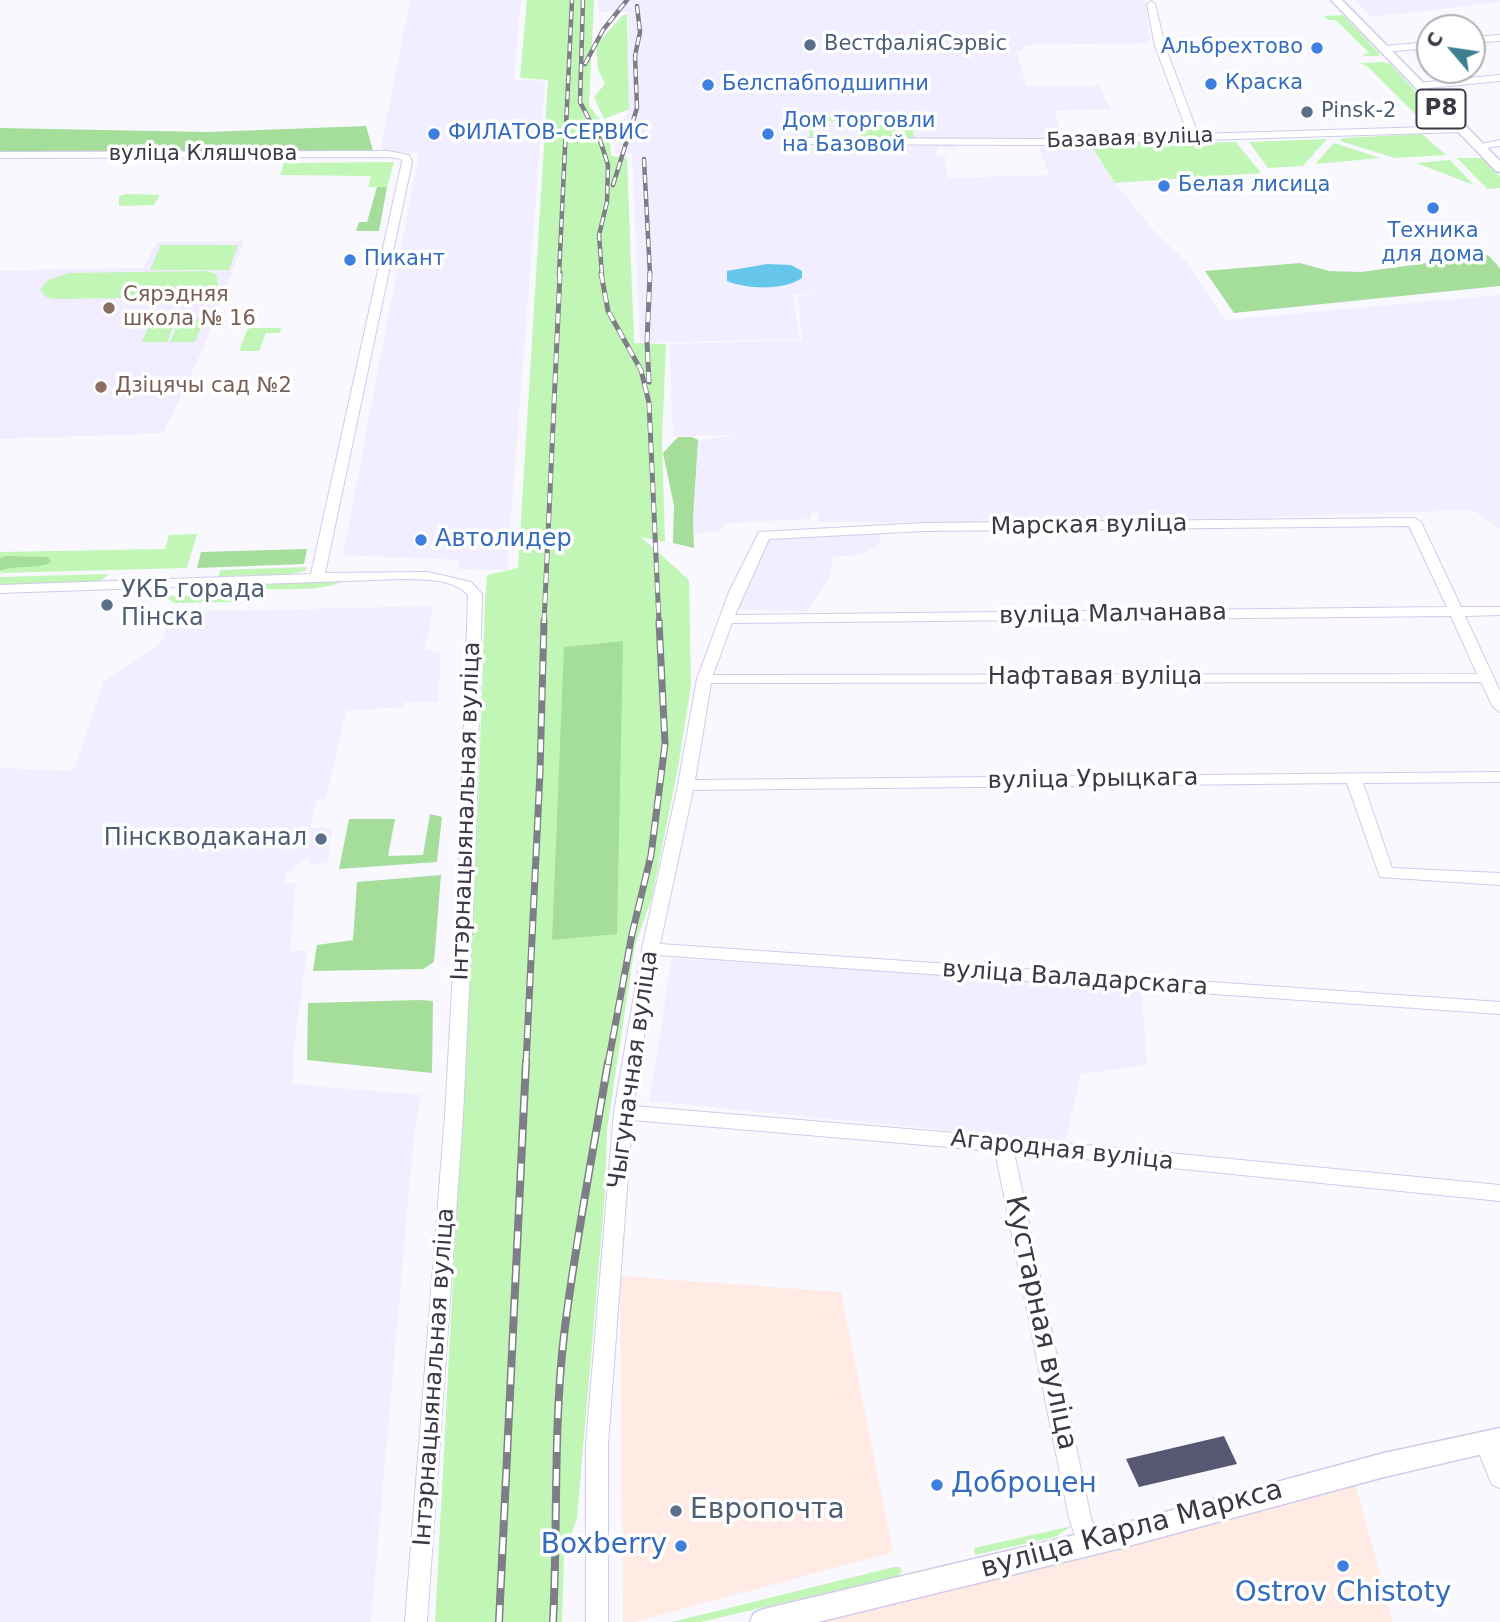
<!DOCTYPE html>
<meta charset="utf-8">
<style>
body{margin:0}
#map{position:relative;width:1500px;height:1622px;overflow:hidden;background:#f9f8ff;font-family:"DejaVu Sans",sans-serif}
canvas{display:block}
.north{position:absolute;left:1416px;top:14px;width:70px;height:70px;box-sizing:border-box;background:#fff;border:2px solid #b1b0b5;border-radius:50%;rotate:299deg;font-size:19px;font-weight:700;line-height:28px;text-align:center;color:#3b3946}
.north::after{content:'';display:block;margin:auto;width:24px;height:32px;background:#3d7f90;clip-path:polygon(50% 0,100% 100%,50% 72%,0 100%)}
</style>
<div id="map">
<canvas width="1500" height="1622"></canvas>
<div class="north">С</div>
</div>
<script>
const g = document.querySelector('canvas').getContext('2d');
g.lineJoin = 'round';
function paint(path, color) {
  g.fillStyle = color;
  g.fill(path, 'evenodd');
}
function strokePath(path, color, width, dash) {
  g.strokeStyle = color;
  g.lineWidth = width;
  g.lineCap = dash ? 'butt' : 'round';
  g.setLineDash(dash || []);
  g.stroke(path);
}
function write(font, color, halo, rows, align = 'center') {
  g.font = font + ' "DejaVu Sans",sans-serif';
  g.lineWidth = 7;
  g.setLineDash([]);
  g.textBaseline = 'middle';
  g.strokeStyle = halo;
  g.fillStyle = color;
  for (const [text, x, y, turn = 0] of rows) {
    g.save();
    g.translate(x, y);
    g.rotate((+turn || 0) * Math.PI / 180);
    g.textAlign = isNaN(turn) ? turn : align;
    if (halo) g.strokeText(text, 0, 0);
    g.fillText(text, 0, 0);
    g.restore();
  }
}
paint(new Path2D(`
 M620,1276L841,1292L893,1552L634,1622H623Z
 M1354,1479L1393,1622H792Z`), '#ffebe3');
paint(new Path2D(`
 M410,0H521L514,80L545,81L507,570L458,569L460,560L343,555L419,153L380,152Z
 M598,0H1145L1150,43L1024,45L1022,50L1017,51L1026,86H1099L1111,109L1055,111L1062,139L955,138L953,150L939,146L935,155L945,156L948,178L1049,175L1039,147L1090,144L1115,183L1155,232L1186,262L1226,320L1500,295V529L1473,510L1246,518L1000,523L819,522L818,512L811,513V519L727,523L717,532L693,534L698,440L738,435L673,436L669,344L802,340L798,295L830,293L793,294L799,339L640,343L632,153H614L618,134L629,109L628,11L599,12Z
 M1354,0H1500V2L1371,17Z
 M881,534L878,546L859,555L833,557L830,577L807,612L738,609L765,538Z
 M433,606L425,650L441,652L438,702H405L404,707L346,711L326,799H317L310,828H332L328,863L309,864V857L285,874L284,883H296L290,951H307L293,1054V1084L421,1095L414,1135L371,1622H0V768L73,771L103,681L161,643L172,612Z
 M672,958L1141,987L1147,1065L1081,1074L1065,1142L649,1101Z`), '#f1efff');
paint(new Path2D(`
 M244,241L203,349L163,433L0,439V271L143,268L157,242Z`), '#f1ecfe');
paint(new Path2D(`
 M527,0H594L589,106L610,132L611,156L627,158L634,343L666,344L662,440L665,542L641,537L689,580L691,685L678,768L652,897L635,945L607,1129L605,1194L577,1518L564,1556L562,1622H435L478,804L485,601L487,575L518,568L548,80L520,78Z
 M627,14L629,109L604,119L594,97L605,84L598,70L596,45L623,15Z
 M1343,15L1379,53V56H1365L1363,54L1369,53L1336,20H1328L1324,16Z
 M1383,62L1390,64L1447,125L1429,128L1368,67L1360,63Z
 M828,117L913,130L914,139H858L856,137L862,135L860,125L839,121L812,122L814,137L810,138L808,122L804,121L803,118Z
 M1422,134L1446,155L1395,158L1340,141L1343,138Z
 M1327,139L1303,166L1268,168L1249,142Z
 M1236,142L1261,173L1115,183L1090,144Z
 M1334,143L1381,158L1315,164Z
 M1457,158H1482L1500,177V188L1487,189Z
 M1450,160L1474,185L1416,163Z
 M394,162L387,187H368L371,176L280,175L284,163Z
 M122,195L127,194L160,195L154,205L119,206V196Z
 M161,245H238L229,270H150Z
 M208,271L216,274L218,285L203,294L192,297L55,299L46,297L40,290L48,280L69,273Z
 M204,319L195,342H170L179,320Z
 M151,320H176L167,342H142Z
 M248,328H281L280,333H266L259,351H239Z
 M197,534L187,568L0,573L2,570L23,565L6,556L0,558V552L165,549L169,535Z
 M307,567L305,571L285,575L219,576L220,570Z
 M109,574L99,582L0,586V577Z
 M342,581C323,594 248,588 222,588L217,586Z
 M221,595L235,602L174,603L164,596Z
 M1072,1526L1055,1537L975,1555L974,1548Z
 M894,1567H900L902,1571L898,1576L701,1622H672Z`), '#c1f6b7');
paint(new Path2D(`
 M366,126L373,151L0,153V128L207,132Z
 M377,187H387L379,231H356L359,222H367Z
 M1488,255L1500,268V286L1234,313L1205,271L1300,263L1329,271L1361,272Z
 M678,437H692L698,440L693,519L694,548L673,543L674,506L663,453Z
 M307,549L304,564L197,568L201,552Z
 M6,556L48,557L51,562C39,570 16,564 0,571V558Z
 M623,641L617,934L552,940L564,647Z
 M430,814L442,817L437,862L339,869L349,819H395L388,856L423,855Z
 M441,875L434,962L423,969L313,971L317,945L353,940L357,882Z
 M419,1000L433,1001L432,1073L307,1060L308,1003Z`), '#a5dd9b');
paint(new Path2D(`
 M767,264L791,265L802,271V278C783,291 747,289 727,281V271Z`), '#65c5eb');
paint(new Path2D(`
 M1224,1436L1237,1464L1139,1487L1126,1459Z`), '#565772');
const minor = new Path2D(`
 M1151,1L1155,4L1165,46L1198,134L1461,126L1466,129L1461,132L1040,145L800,144L795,141L800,138L1040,139L1188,134L1155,46L1147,4Z
 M1500,35V41L1472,43V37Z
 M1430,42V48L1383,52L1378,49L1383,46Z
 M1500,75V81L1418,89L1413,86L1418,83Z
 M1500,140V146L1478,149L1473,146Z
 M388,151L409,155L412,162L325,573L428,572L471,582L482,594L475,866L463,1115L427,1622H405L445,1115L459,866L468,595C452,578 425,580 403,579L0,593V585L311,574L402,162L401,159L388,157L0,158V152Z
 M1414,518L1421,522L1461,607H1500V615L1465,616L1500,691V712L1493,707L1481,682L711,683L695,780L1500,772V782L1363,783L1392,868L1500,873V885L1380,877L1347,783L693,790L660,944L1500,1002V1014L657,955L633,1106L1003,1137L1500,1185V1201L1014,1152L1091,1518L1099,1542L1096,1549L1088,1552L1080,1549L1069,1518L995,1151L632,1120L608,1444V1622H586V1444L614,1112L642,949L678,785L697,679L729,592L759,532L924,523ZM1409,526L1447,607L735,615L769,539L924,531ZM1451,616L1477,674L713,675L732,623Z
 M1486,1434L1493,1436L1500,1451V1488L1492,1485L1475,1443L1479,1436Z`);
const major = new Path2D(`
 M1331,0H1342L1500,161V172L1496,171Z
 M1500,1428V1450L1384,1477L1121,1548L818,1622H750L754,1613L764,1609L1121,1524L1384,1453Z`);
strokePath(minor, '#d0cbea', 2);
strokePath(major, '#d0cbea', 3);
paint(minor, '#fff');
paint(major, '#fff');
const railFar3 = new Path2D(`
 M583,0L580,102L600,140L608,165L607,202L599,235L602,275
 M585,64L603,30L627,0
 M644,159L650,275
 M613,185L637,108L635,56L640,32L637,6
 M559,275L572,0`);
const railFar2 = new Path2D(`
 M601,273L608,311L641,370L649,403L659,623
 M649,382L647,342L650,273
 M544,623L560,273`);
const railFar1 = new Path2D(`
 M526,1064L540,772L544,621
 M608,1064L632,934L651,855L665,744L659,621`);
const rail = new Path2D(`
 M499,1622L526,1062
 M553,1622C558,1526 553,1430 564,1335C575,1244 593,1153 608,1062`);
strokePath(railFar3, '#7f7e88', 4.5);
strokePath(railFar2, '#7f7e88', 5);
strokePath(railFar1, '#7f7e88', 7);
strokePath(rail, '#7f7e88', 8);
strokePath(railFar3, '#fff', 2.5, [8]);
strokePath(railFar2, '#fff', 3.5, [10]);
strokePath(railFar1, '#fff', 4.5, [13]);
strokePath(rail, '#fff', 5, [17]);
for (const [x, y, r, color] of [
 [810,45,7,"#5c6f8a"],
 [1317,48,7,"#3f7fe0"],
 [1211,84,7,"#3f7fe0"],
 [708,85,7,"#3f7fe0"],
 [1307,112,7,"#5c6f8a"],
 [434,134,7,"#3f7fe0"],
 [768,134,7,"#3f7fe0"],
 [1164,186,7,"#3f7fe0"],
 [1433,208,7,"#3f7fe0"],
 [350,260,7,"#3f7fe0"],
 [109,308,7,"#8d6e63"],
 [101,387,7,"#8d6e63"],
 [421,540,7,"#3f7fe0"],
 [107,605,7,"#5c6f8a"],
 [321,839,7,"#5c6f8a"],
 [937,1485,7,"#3f7fe0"],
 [676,1511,7,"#5c6f8a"],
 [681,1546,7,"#3f7fe0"],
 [1343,1566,7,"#3f7fe0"]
]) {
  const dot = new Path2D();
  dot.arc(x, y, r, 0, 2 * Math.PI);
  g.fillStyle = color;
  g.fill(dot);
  strokePath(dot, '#fff', 2.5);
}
write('21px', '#4e5e75', '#fff', [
 ["ВестфаліяСэрвіс",824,45],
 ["Pinsk-2",1321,112]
], 'left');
write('21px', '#366cbe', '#fff', [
 ["Альбрехтово",1303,48,"right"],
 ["Краска",1225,84],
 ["Белспабподшипни",722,85],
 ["Дом торговли",782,122],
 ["на Базовой",782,146],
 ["ФИЛАТОВ-СЕРВИС",448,134],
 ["Белая лисица",1178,186],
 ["Техника",1433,232,"center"],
 ["для дома",1433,256,"center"],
 ["Пикант",364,260]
], 'left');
write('21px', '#3b3946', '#fff', [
 ["Базавая вуліца",1130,139,-2],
 ["вуліца Кляшчова",203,155]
]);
write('21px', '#785e54', '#fff', [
 ["Сярэдняя",123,296],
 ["школа № 16",123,320],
 ["Дзіцячы сад №2",115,387]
], 'left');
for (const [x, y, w] of [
 [1441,109,49]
]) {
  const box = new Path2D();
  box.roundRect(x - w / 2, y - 19.5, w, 39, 5);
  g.fillStyle = '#fff';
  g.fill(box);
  strokePath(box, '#3b3946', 2);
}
write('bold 23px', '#3b3946', null, [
 ["Р8",1441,109]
]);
write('24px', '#3b3946', '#fff', [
 ["Марская вуліца",1089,526,-1],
 ["вуліца Малчанава",1113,615,-1],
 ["Нафтавая вуліца",1095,678],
 ["вуліца Урыцкага",1093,780,-1],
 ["Інтэрнацыянальная вуліца",467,811,-88],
 ["вуліца Валадарскага",1075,979,4],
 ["Чыгуначная вуліца",634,1070,-82],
 ["Агародная вуліца",1062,1151,6],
 ["Інтэрнацыянальная вуліца",435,1377,-86]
]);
write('24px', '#366cbe', '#fff', [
 ["Автолидер",435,540]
], 'left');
write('24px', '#4e5e75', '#fff', [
 ["УКБ горада",121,591],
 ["Пінска",121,619],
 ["Пінскводаканал",307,839,"right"]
], 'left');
write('28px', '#3b3946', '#fff', [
 ["Кустарная вуліца",1040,1323,78],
 ["вуліца Карла Маркса",1132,1530,-15]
]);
write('28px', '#366cbe', '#fff', [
 ["Доброцен",951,1485],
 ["Boxberry",667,1546,"right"],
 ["Ostrov Chistoty",1343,1594,"center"]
], 'left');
write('28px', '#4e5e75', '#fff', [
 ["Европочта",690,1511]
], 'left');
</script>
